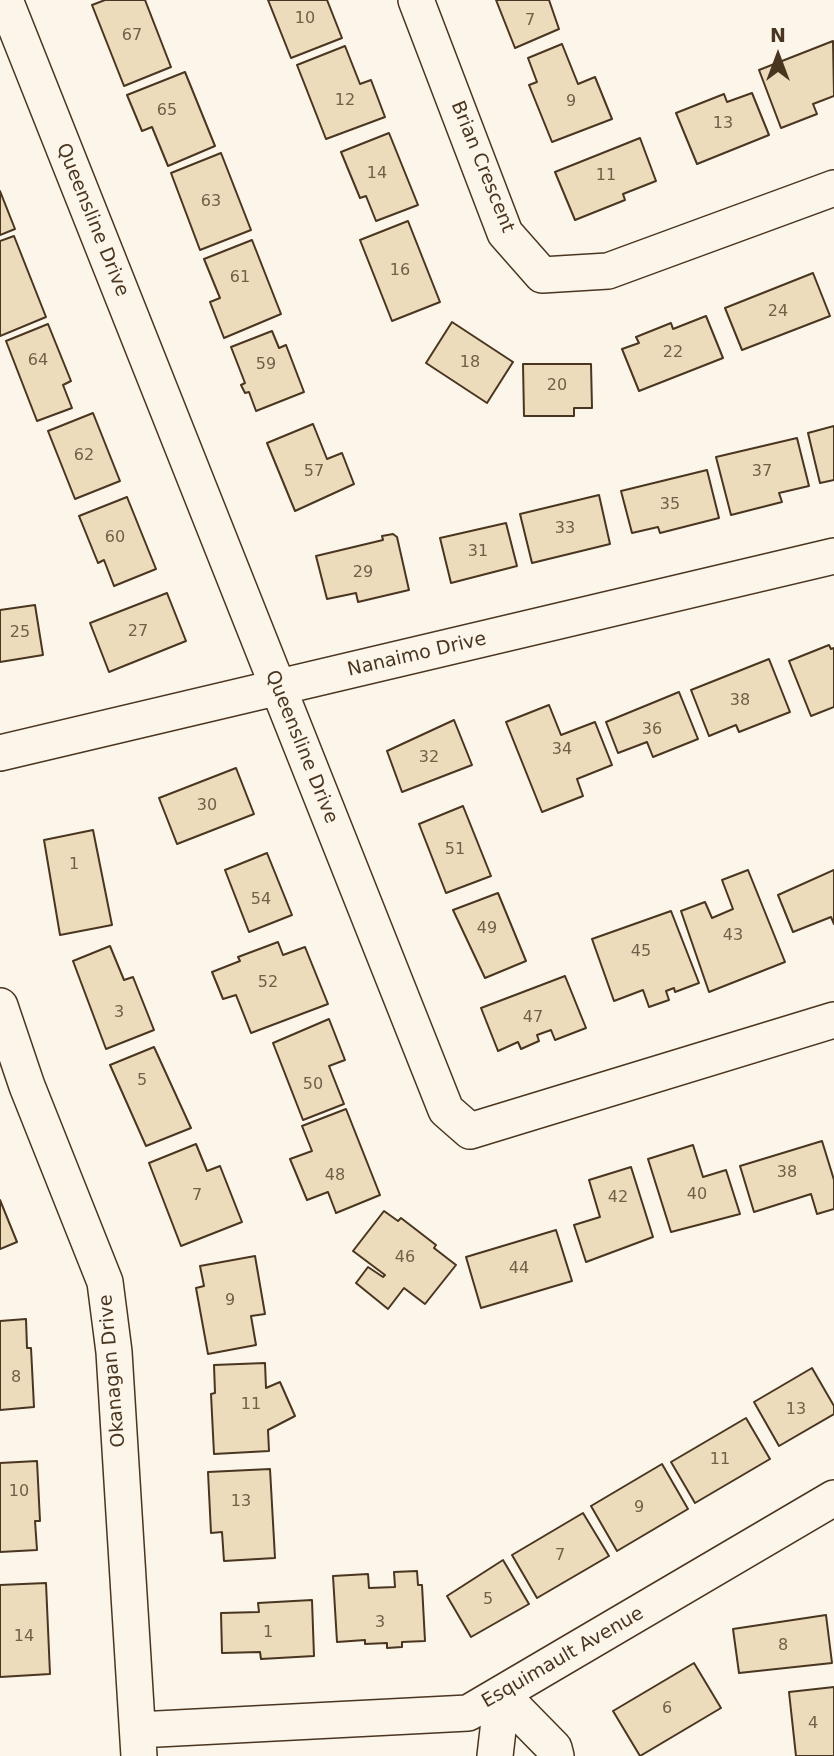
<!DOCTYPE html>
<style>
body{margin:0}
#map{position:relative;width:834px;height:1756px;overflow:hidden;background:#fbf6e9;font-family:"DejaVu Sans",sans-serif}
canvas{display:block}
.north{position:absolute;left:743px;top:21px;width:70px;height:70px;-webkit-text-stroke:5px #fbf6e9;paint-order:stroke;rotate:0deg;font-size:19px;font-weight:700;line-height:28px;text-align:center;color:#4a3520}
.north::after{content:'';display:block;margin:auto;width:24px;height:32px;background:#4a3520;clip-path:polygon(50% 0,100% 100%,50% 72%,0 100%)}
</style>
<div id="map">
<canvas width="834" height="1756"></canvas>
<div class="north">N</div>
</div>
<script>
const g = document.querySelector('canvas').getContext('2d');
g.lineJoin = 'round';
function paint(path, color) {
  g.fillStyle = color;
  g.fill(path, 'evenodd');
}
function strokePath(path, color, width, dash) {
  g.strokeStyle = color;
  g.lineWidth = width;
  g.lineCap = dash ? 'butt' : 'round';
  g.setLineDash(dash || []);
  g.stroke(path);
}
function write(font, color, halo, rows, align = 'center') {
  g.font = font + ' "DejaVu Sans",sans-serif';
  g.lineWidth = 5;
  g.setLineDash([]);
  g.textBaseline = 'middle';
  g.strokeStyle = halo;
  g.fillStyle = color;
  for (const [text, x, y, turn = 0] of rows) {
    g.save();
    g.translate(x, y);
    g.rotate((+turn || 0) * Math.PI / 180);
    g.textAlign = isNaN(turn) ? turn : align;
    if (halo) g.strokeText(text, 0, 0);
    g.fillText(text, 0, 0);
    g.restore();
  }
}
const building = new Path2D(`
 M105,0H145L171,67L124,86L92,5Z
 M268,0H327L342,38L291,58Z
 M496,0H549L559,29L515,48Z
 M833,41L834,96L813,104L817,114L781,128L759,70Z
 M562,44L578,84L595,77L612,119L552,142L529,85L537,82L528,58Z
 M345,46L360,84L371,80L385,117L326,139L297,65Z
 M185,72L215,146L168,166L152,127L142,131L127,95Z
 M752,93L769,135L697,164L676,113L724,94L727,102Z
 M389,133L418,205L376,221L366,196L360,198L341,152Z
 M640,138L656,181L623,194L625,200L575,220L555,172Z
 M221,153L251,230L200,250L171,173Z
 M0,191L15,229L0,235Z
 M408,221L440,302L392,321L360,240Z
 M14,236L46,317L0,336V241Z
 M252,240L281,314L224,338L210,302L220,298L204,259Z
 M813,273L830,316L742,350L725,308Z
 M706,316L723,358L639,391L622,349L639,343L636,337L671,323L673,329Z
 M452,322L513,362L487,403L426,363Z
 M48,324L71,381L63,385L72,408L37,421L6,341Z
 M272,331L279,348L286,345L304,392L256,411L249,392L245,393L241,385L245,383L231,347Z
 M523,364H591L592,408H574V416H524Z
 M93,413L120,481L75,499L48,431Z
 M313,424L327,459L342,453L354,484L295,511L267,443Z
 M834,426V480L820,483L808,433Z
 M797,438L809,486L779,493L782,502L731,515L716,457Z
 M707,470L719,518L660,533L658,527L632,533L621,491Z
 M599,495L610,544L532,563L520,514Z
 M127,497L156,569L114,586L104,560L98,563L79,516Z
 M506,523L517,566L451,583L440,538Z
 M393,534L397,537L409,590L358,602L356,593L327,599L316,556L383,540L382,536Z
 M167,593L186,641L109,672L90,623Z
 M35,605L43,655L0,662V610Z
 M829,645L831,649L834,648V707L811,716L789,661Z
 M769,659L790,712L739,732L736,725L709,736L691,690Z
 M679,692L698,739L653,757L647,742L618,753L606,722Z
 M549,705L561,735L595,722L612,765L577,779L583,796L542,812L506,722Z
 M454,720L472,765L402,792L387,751Z
 M236,768L254,814L177,844L159,798Z
 M463,806L491,876L446,893L419,824Z
 M93,830L112,925L60,935L44,840Z
 M267,853L292,915L249,932L225,870Z
 M748,870L785,962L709,992L681,911L705,902L712,918L733,909L722,880Z
 M834,870V924L831,917L793,932L778,895Z
 M498,893L526,961L485,978L453,910Z
 M671,911L699,983L675,992L674,988L666,991L669,1000L649,1007L643,990L614,1001L592,939Z
 M278,942L283,955L305,947L328,1004L251,1033L236,995L223,999L212,972L240,961L238,957Z
 M110,946L124,980L133,977L154,1030L106,1049L73,961Z
 M565,976L586,1028L555,1040L551,1030L537,1035L539,1041L521,1049L518,1042L498,1051L481,1008Z
 M329,1019L345,1060L329,1066L344,1104L303,1120L273,1043Z
 M154,1047L191,1128L146,1146L110,1065Z
 M346,1109L380,1195L336,1213L328,1192L307,1200L290,1159L312,1151L302,1126Z
 M822,1141L834,1180V1209L817,1214L811,1194L754,1212L740,1166Z
 M196,1144L207,1171L220,1166L242,1222L181,1246L149,1163Z
 M693,1145L703,1177L726,1170L740,1214L671,1232L648,1159Z
 M631,1167L653,1237L586,1262L574,1225L600,1217L589,1180Z
 M0,1200L17,1242L0,1249Z
 M384,1211L398,1221L401,1218L436,1245L434,1248L456,1265L425,1304L404,1288L388,1309L356,1283L368,1267L383,1277L385,1275L353,1251Z
 M556,1230L572,1281L481,1308L466,1257Z
 M255,1256L265,1314L251,1316L256,1345L208,1354L196,1288L204,1286L200,1266Z
 M26,1319L27,1348H31L34,1407L0,1410V1321Z
 M265,1363L266,1388L280,1382L295,1416L268,1430L269,1451L214,1454L211,1394L215,1393L214,1365Z
 M812,1368L834,1406V1414L779,1446L754,1402Z
 M746,1418L770,1459L695,1503L671,1462Z
 M37,1461L40,1521H35L37,1550L0,1552V1463Z
 M662,1464L688,1509L617,1551L591,1506Z
 M270,1469L275,1558L224,1561L222,1532L211,1533L208,1472Z
 M583,1513L609,1556L537,1598L512,1555Z
 M503,1560L529,1604L471,1637L447,1596Z
 M417,1571L418,1585H422L425,1641L402,1642V1647L387,1648V1643L365,1644V1640L337,1642L333,1576L368,1574L369,1588L395,1587L394,1572Z
 M46,1583L50,1674L0,1677V1585Z
 M312,1600L314,1656L261,1659L260,1652L222,1653L221,1613L259,1612L258,1603Z
 M826,1615L832,1663L739,1673L733,1629Z
 M694,1663L721,1708L640,1756L613,1711Z
 M834,1687V1756H796L789,1692Z`);
paint(building, '#ecdcbc');
strokePath(building, '#4a3520', 2);
const minor = new Path2D(`
 M5,0L446,1110L470,1131L834,1020
 M416,0L505,233L542,275L608,271L834,188
 M0,753L834,556
 M0,1006L27,1086L105,1282L114,1352L139,1756
 M502,1695L554,1748L556,1756
 M138,1730L468,1713L834,1498
 M495,1756L502,1695`);
strokePath(minor, '#4a3520', 38);
strokePath(minor, '#fbf6e9', 35);
write('16px', '#725f47', null, [
 ["10",305,19],
 ["7",530,21],
 ["67",132,36],
 ["12",345,101],
 ["9",571,102],
 ["65",167,111],
 ["13",723,124],
 ["14",377,174],
 ["11",606,176],
 ["63",211,202],
 ["16",400,271],
 ["61",240,278],
 ["24",778,312],
 ["22",673,353],
 ["64",38,361],
 ["18",470,363],
 ["59",266,365],
 ["20",557,386],
 ["62",84,456],
 ["57",314,472],
 ["37",762,472],
 ["35",670,505],
 ["33",565,529],
 ["60",115,538],
 ["31",478,552],
 ["29",363,573],
 ["27",138,632],
 ["25",20,633],
 ["38",740,701],
 ["36",652,730],
 ["34",562,750],
 ["32",429,758],
 ["30",207,806],
 ["51",455,850],
 ["1",74,865],
 ["54",261,900],
 ["49",487,929],
 ["43",733,936],
 ["45",641,952],
 ["52",268,983],
 ["3",119,1013],
 ["47",533,1018],
 ["5",142,1081],
 ["50",313,1085],
 ["38",787,1173],
 ["48",335,1176],
 ["40",697,1195],
 ["7",197,1196],
 ["42",618,1198],
 ["46",405,1258],
 ["44",519,1269],
 ["9",230,1301],
 ["8",16,1378],
 ["11",251,1405],
 ["13",796,1410],
 ["11",720,1460],
 ["10",19,1492],
 ["13",241,1502],
 ["9",639,1508],
 ["7",560,1556],
 ["5",488,1600],
 ["3",380,1623],
 ["1",268,1633],
 ["14",24,1637],
 ["8",783,1646],
 ["6",667,1709],
 ["4",813,1724]
]);
write('19px', '#4a3520', '#fbf6e9', [
 ["Brian Crescent",482,167,68],
 ["Queensline Drive",92,220,68],
 ["Nanaimo Drive",417,655,-13],
 ["Queensline Drive",301,747,68],
 ["Okanagan Drive",113,1371,-95],
 ["Esquimault Avenue",563,1658,-30]
]);
</script>
